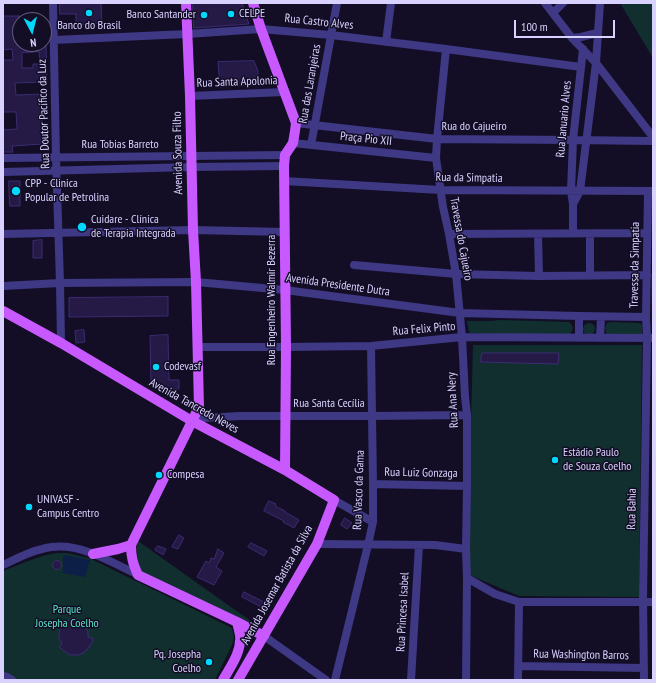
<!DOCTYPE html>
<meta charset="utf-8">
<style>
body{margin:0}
#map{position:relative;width:656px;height:683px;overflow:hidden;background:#130e25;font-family:"PT Sans Narrow",sans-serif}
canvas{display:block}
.frame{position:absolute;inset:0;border:4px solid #d9d2ff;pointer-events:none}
.north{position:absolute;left:12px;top:12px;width:40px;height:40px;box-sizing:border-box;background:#130e25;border:1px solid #625c7c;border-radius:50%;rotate:173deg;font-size:11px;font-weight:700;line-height:16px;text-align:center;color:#d9d2ff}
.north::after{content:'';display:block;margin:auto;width:14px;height:18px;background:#00d9fd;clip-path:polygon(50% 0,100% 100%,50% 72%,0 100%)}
.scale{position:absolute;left:514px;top:20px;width:101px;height:18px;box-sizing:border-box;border:2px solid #d9d2ff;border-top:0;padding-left:5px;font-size:12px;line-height:14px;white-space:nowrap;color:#d9d2ff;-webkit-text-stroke:3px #130e25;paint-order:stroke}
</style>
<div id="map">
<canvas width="656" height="683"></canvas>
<div class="frame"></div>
<div class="north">N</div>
<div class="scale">100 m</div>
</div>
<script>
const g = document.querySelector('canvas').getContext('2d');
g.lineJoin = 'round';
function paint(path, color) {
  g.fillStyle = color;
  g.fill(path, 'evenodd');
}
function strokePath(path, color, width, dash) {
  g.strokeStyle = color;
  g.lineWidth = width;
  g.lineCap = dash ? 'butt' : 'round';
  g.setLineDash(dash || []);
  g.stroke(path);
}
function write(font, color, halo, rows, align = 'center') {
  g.font = font + ' "PT Sans Narrow",sans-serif';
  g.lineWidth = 3;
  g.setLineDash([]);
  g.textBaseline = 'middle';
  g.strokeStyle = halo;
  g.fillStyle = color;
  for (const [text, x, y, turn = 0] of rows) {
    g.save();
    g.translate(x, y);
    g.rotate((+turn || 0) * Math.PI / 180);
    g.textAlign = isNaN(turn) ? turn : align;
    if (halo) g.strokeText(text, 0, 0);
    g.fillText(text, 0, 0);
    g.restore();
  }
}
paint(new Path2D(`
 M620,3H653V58Z
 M651,273L653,276V331H652Z
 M500,320L569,322C574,326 574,331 568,335L470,333L469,332L467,322V321H492Z
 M610,322L640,323L642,325V334L608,335L606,333L605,328L607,323Z
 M583 329a6 6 0 1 1 12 0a6 6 0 1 1-12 0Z
 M473,345H642L639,597L519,596L467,574Z
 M138,541L259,627L142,573C138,562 135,552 138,541Z
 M57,553H67L89,558L232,628L234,638L232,645L215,680H3V571C21,564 38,556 57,553Z`), '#112f2f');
paint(new Path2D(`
 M63,555L90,560L85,577L63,573Z`), '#0b1f47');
const building = new Path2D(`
 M60,3H101L102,23L76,25V14H60Z
 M193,3H242L249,24L194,28Z
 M3,16H20V44H46L47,82L15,83L16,95L41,94L43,144L12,146L13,152H3V130L17,129L16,112H3V60H13L12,49L3,50ZM39,52L40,64H33V68H22V53Z
 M254,61L258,71L257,85L220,87L218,62Z
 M9,181H20V206H10Z
 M42,240V258H33V241Z
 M168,297V316L69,317V298Z
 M84,330L85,342L76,343L75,331Z
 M168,335L169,380H179V389H155L154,381H151L150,336Z
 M482,353H559L558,364L481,362Z
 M269,501L276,504L275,506L285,511V512L299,520L294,528L283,522L284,521L264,511Z
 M345,518L352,523L347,529L341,525Z
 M179,535L184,538L178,549L172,547Z
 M251,543L267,551L264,556L248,547Z
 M158,546L166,549L163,555L155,550Z
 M218,549L224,553L216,567L222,571L214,585L197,577L206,561L209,563L211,558L214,559Z
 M52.5 565a4.5 4.5 0 1 1 9 0a4.5 4.5 0 1 1-9 0Z
 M244,592L264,602L265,600L270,604L267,610L242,597Z
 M76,619L80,621L84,624L88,632V637L92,638L93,641L87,650L83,653L78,655H70L59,647L62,643L59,638V633L60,628L63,624L66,621Z`);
paint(building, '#251a46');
strokePath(building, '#3c2b73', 1);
strokePath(new Path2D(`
 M53,3L56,157L60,283L61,343
 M545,3L572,38L596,63L653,137
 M553,13L563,3
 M572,38L581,37L597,33
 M54,40L187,34L261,29L331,35L446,49L581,67
 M386,42L391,3
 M446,49L437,139L436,158L443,207L449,234L456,274L462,337L465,397L467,415V486L466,549
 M190,96L284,92
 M296,123L437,139L573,140L653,141
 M293,143L436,158
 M311,145L337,3
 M3,158L285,155
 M3,172L192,167L284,166
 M284,181L440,190L652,191
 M573,204L580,191L596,63L600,3
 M573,233V204L571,191L573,140L583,49
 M3,234L193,230L285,232
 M449,234L647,233
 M538,234L539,276
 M590,234V276
 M354,265L456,274L539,276L647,275
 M3,286L60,283L196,282L285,290L460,313L579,316L646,317
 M579,316V338
 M600,338L601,317
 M198,347H286L371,346L462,337L653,338
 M192,421L203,418L240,416H373L467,415
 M373,484L467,486
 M334,500L373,522
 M317,544L435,545L466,549L467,578L495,594L519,602H653
 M3,565C18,558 35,549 52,547C81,543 113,563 138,575
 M264,636L326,680
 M518,666L644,668
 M3,676L7,677L12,680
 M335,680L368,545L373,522V484L371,346
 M411,680L419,545
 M466,680L467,578
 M518,680L519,602
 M644,680L643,598L647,338L646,317L648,191`), '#3e3885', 8);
strokePath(new Path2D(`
 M186,3L190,96L193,230L196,282L199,407L131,545C131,557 133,564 138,575L237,622L264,636
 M253,3L261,29L296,123L295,131L293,143L285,155L284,166L286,347L285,470
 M3,311L61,343L192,421L285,470L334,500L317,544L238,680
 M93,554L118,549L131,545
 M223,680C231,666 242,651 240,635C239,630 238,626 237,622`), '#c859ff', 10);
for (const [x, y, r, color] of [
 [89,13,4,"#00d9fd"],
 [231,14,4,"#00d9fd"],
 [204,15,4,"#00d9fd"],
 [16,191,5,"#00d9fd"],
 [82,227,5,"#00d9fd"],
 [156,367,4,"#00d9fd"],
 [555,460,4,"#00d9fd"],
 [159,475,4,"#00d9fd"],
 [29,507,4,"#00d9fd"],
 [209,662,4,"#00d9fd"]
]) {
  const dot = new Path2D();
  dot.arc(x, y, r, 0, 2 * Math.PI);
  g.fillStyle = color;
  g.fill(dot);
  strokePath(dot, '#130e25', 1.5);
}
write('12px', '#d9d2ff', '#130e25', [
 ["CELPE",239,14],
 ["Banco Santander",196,15,"right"],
 ["Banco do Brasil",89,26,"center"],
 ["CPP - Clinica",25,184],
 ["Popular de Petrolina",25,198],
 ["Cuidare - Clínica",91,220],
 ["de Terapia Integrada",91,234],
 ["Codevasf",164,367],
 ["Estádio Paulo",563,453],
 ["de Souza Coelho",563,467],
 ["Compesa",167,475],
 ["UNIVASF -",37,500],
 ["Campus Centro",37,514],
 ["Pq. Josepha",201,655,"right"],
 ["Coelho",201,669,"right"]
], 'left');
write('12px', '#d9d2ff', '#130e25', [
 ["Rua Castro Alves",319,22,6],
 ["Rua Santa Apolonia",237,82,-2],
 ["Rua das Laranjeiras",310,84,-80],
 ["Rua Doutor Pacífico da Luz",44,114,-92],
 ["Rua Januario Alves",564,119,-85],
 ["Rua do Cajueiro",474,127],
 ["Praça Pio XII",366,139,6],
 ["Rua Tobias Barreto",120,145],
 ["Avenida Souza Filho",178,153,-91],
 ["Rua da Simpatia",469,178,1],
 ["Travessa do Cajueiro",461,239,80],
 ["Travessa da Simpatia",635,265,-89],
 ["Avenida Presidente Dutra",338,285,8],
 ["Rua Engenheiro Walmir Bezerra",272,300,-90],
 ["Rua Felix Pinto",424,329,-5],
 ["Rua Ana Nery",453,400,-93],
 ["Rua Santa Cecília",329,404],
 ["Avenida Tancredo Neves",194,406,29],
 ["Rua Luiz Gonzaga",421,473,1],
 ["Rua Vasco da Gama",359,490,-88],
 ["Rua Bahia",632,509,-89],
 ["Avenida Josemar Batista da Silva",277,585,-61],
 ["Rua Princesa Isabel",403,612,-87],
 ["Rua Washington Barros",581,655,1]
]);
write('12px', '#5be2c6', '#130e25', [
 ["Parque",67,610],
 ["Josepha Coelho",67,624]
]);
</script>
